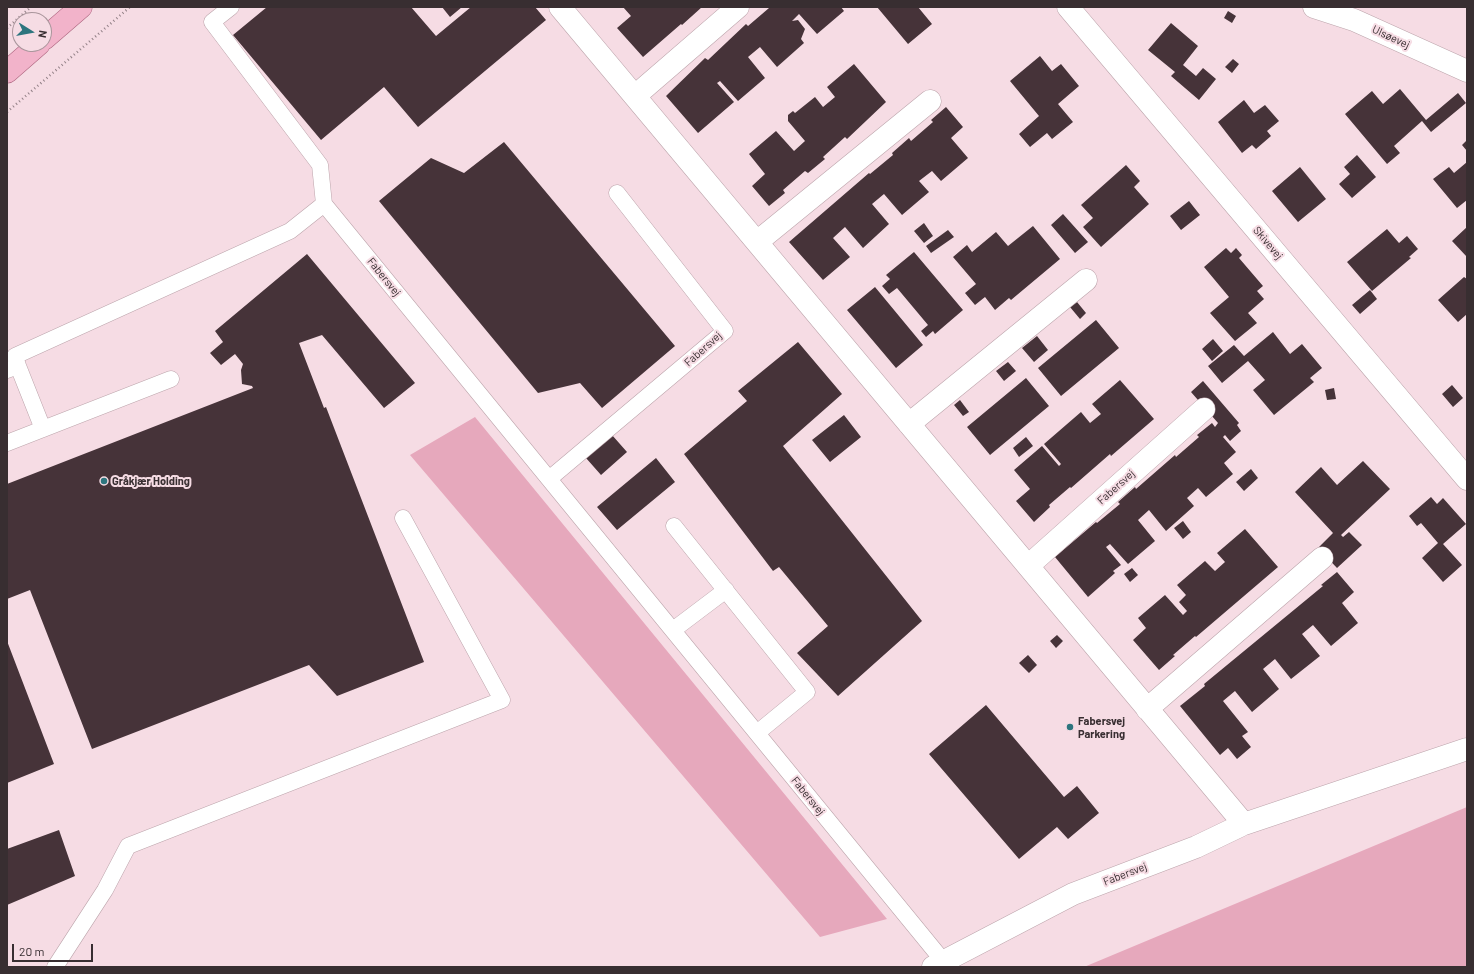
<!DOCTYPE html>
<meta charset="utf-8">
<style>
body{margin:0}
#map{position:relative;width:1474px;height:974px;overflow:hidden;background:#f6dce4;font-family:Barlow,sans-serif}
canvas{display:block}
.frame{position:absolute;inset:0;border:8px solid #382e31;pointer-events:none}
.north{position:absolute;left:12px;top:12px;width:40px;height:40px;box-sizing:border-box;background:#f6dce4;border:1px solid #aa969c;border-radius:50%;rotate:101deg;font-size:11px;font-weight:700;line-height:16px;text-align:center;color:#382e31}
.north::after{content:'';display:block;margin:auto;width:14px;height:18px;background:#2d757e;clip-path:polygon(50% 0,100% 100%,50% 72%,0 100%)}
.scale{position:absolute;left:12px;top:944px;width:81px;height:18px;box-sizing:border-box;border:2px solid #382e31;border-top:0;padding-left:5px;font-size:12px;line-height:14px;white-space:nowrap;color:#382e31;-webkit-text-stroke:3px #f6dce4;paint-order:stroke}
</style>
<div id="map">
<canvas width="1474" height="974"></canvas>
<div class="frame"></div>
<div class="north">N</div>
<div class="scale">20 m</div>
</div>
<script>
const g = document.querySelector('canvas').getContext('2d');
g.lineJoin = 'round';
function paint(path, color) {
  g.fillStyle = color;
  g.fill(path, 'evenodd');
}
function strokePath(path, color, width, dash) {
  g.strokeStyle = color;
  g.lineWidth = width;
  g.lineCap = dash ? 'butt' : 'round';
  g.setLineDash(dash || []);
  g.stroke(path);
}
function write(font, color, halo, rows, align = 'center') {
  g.font = font + ' Barlow,sans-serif';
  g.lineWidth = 4;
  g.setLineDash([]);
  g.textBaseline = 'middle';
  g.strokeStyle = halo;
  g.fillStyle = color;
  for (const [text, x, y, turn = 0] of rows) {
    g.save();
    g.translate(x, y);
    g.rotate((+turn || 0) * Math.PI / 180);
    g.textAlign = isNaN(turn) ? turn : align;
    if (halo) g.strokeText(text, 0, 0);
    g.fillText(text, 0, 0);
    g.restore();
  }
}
paint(new Path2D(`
 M475,417L887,919L820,937L410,455Z
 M1467,807V967H1084Z`), '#e6a8bc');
paint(new Path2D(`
 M267,7H411L436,36L471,7H535L546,20L418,127L384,87L321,140L233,35Z
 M442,7H462L450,17Z
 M623,7H702L682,25L681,24L643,57L617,28L631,16Z
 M768,7H841L844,11L817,34L799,14L792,21L798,20L805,29L801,39L804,43L777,67L760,47L748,57L765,78L738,101L720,81L717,83L734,102L698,133L666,96L705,58L708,60L746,24L748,26L769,8Z
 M877,7H918L932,24L908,44Z
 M1228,11L1236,16L1232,23L1224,18Z
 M1171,23L1198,46L1183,65L1196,76L1203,68L1216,79L1199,100L1171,76L1175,72L1148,50Z
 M1040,56L1052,71L1061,64L1079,86L1058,104L1073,122L1052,139L1047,133L1030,147L1019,134L1039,116L1010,81Z
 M1233,59L1239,64L1232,73L1225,67Z
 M854,64L886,102L847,139L845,137L823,157L825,159L808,173L805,171L783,190L785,193L769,206L752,186L765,174L749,154L776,131L794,151L805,141L788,121V115L793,111L795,113L815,97L823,107L835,97L827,87Z
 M1400,89L1426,120L1458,93L1466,103L1431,132L1422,121L1394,146L1400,153L1387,164L1345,114L1372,91L1383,104Z
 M1244,100L1254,113L1265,105L1279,121L1267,131L1271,136L1256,149L1252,145L1242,153L1218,122Z
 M946,107L963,127L951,138L968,158L941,181L932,171L919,181L929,192L902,215L884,194L872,204L889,224L863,248L845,227L833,238L850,257L823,280L789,242L869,173L870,174L893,155L892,153L909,138L911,141L933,122L931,120Z
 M1467,140V151L1462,145Z
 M504,142L675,346L602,408L580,383L538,393L379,201L431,158L464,173Z
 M1357,155L1376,177L1352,198L1339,184L1350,174L1344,167Z
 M1467,162V200L1457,208L1433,179L1449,167L1454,173Z
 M1126,165L1140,181L1134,187L1149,204L1101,247L1083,227L1093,218L1081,205Z
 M1300,167L1326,199L1298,222L1272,191Z
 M1189,201L1200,215L1181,230L1170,216Z
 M1063,214L1088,242L1075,253L1051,225Z
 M924,223L933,236L924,243L914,231Z
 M1033,226L1060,259L1011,300L1009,298L995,310L985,297L975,305L965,293L976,284L953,257L967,245L972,252L996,232L1008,246Z
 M1467,227V257L1452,241Z
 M1387,229L1399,243L1407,236L1418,249L1409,257L1411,258L1372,291L1347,262Z
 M948,230L954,237L931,253L926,246Z
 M1226,248L1231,253L1236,248L1242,255L1239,258L1263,286L1257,291L1264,299L1248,313L1257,323L1235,341L1210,313L1229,297L1204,267Z
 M914,252L963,310L935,334L933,331L926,337L921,331L928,325L897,288L889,294L882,286L890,279L886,275Z
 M307,254L415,383L384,408L322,335L299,343L324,408L326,407L424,662L337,696L309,665L92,749L30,590L7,599V484L253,388L252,386L242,384L241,370L243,364L235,354L221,365L210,353L223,342L215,331Z
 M1464,277L1467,279V314L1458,322L1438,300Z
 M875,287L923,345L896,368L847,310Z
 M1370,290L1377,299L1360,314L1352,305Z
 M1077,302L1086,313L1080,319L1070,307Z
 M1096,320L1119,348L1061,396L1038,368Z
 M1273,332L1290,354L1302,344L1322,368L1310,378L1314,382L1274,415L1253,390L1265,380L1248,361L1222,383L1208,366L1234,345L1244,356Z
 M1037,336L1048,350L1034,362L1022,348Z
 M1213,339L1223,351L1212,361L1202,349Z
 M798,342L842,394L783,446L922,621L838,696L797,653L828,626L779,567L773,571L684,454L747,401L738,391Z
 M1008,362L1016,371L1004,381L996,371Z
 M1026,378L1049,406L990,455L967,427Z
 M1120,380L1154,419L1111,456L1110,454L1071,488L1070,487L1049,505L1050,507L1034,522L1016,501L1030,489L1014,470L1042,446L1059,466L1061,464L1044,444L1081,412L1090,423L1101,414L1092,404Z
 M1203,381L1239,423L1237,425L1241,431L1230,441L1225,435L1223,437L1236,452L1224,463L1233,474L1206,497L1198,488L1187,498L1194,506L1166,531L1149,510L1138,520L1155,541L1128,564L1110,544L1106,547L1121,565L1113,571L1115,573L1088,597L1055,557L1096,522L1097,523L1120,504L1118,502L1135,487L1136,489L1175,455L1176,457L1199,437L1197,435L1212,423L1215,427L1218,423L1191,392Z
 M1452,385L1463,398L1453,407L1442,394Z
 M1334,388L1336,399L1327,400L1325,390Z
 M960,400L969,412L963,416L954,405Z
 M844,415L861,437L830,462L812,440Z
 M612,435L627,452L601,475L586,458Z
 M1026,437L1033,446L1019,457L1013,448Z
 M656,458L675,482L617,530L597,507Z
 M1363,461L1390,489L1341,535L1343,537L1349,532L1362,545L1337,568L1318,548L1333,533L1295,492L1321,467L1337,485Z
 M1251,469L1258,478L1244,491L1236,482Z
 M1431,497L1437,504L1443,498L1466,524L1443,544L1462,565L1443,582L1422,558L1438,543L1421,523L1417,526L1409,516Z
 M1183,521L1191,532L1183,539L1174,528Z
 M1245,529L1278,567L1196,637L1195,636L1173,655L1175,656L1159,670L1133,640L1146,628L1138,618L1165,595L1183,615L1187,611L1179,602L1186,595L1177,585L1205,561L1215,571L1225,562L1217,553Z
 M1132,568L1138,575L1130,582L1124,574Z
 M1337,572L1354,592L1342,603L1358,623L1331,646L1313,625L1302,634L1320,656L1291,679L1275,659L1263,669L1279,689L1252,712L1235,691L1223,701L1248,732L1242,736L1251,747L1237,759L1228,748L1220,755L1180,706L1205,686L1204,684L1323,586L1321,585Z
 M1057,635L1063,641L1056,648L1050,641Z
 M7,641L54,764L7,783Z
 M1028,655L1037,665L1029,673L1019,663Z
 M986,705L1064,797L1077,786L1099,813L1068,839L1057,827L1019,859L929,754Z
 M59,830L75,876L7,905V849Z`), '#463339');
const service = new Path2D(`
 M231,7L212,22L320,165L324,204L944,962
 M18,366L43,429
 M7,370L18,366L15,356L290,231L324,204
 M7,443L171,379
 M549,479L725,331L617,193
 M674,526L807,692L757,733
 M673,630L726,590
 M55,967L105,890L128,846L502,700L403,518`);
const minor = new Path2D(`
 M560,7L1244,824
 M1314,7L1354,20L1467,71
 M635,96L738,7
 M757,242L930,101
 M909,424L1086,280
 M1028,566L1204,409
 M1147,709L1322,558
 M933,967L1073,894L1196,847L1244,824L1467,749`);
const tertiary = new Path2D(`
 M1068,7L1467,479`);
const primary = new Path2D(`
 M44,39L81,7
 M7,72L39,44`);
strokePath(service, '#bca4ab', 17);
strokePath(minor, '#bca4ab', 23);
strokePath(tertiary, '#bca4ab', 23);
strokePath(primary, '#ac647e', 23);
strokePath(new Path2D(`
 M7,28L31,7
 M7,112L130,7`), '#938187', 2.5, [1, 3]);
strokePath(service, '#fff', 16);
strokePath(minor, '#fff', 22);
strokePath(tertiary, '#fff', 22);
strokePath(primary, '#f2b3ca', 22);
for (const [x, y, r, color] of [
 [104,481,4,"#2d757e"],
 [1070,727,4,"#2d757e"]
]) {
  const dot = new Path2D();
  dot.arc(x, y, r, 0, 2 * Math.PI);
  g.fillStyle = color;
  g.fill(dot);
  strokePath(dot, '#f6dce4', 1.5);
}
write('11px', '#382e31', '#f6dce4', [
 ["Ulsøevej",1391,37,25],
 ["Skivevej",1268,243,50],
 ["Fabersvej",384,277,51],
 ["Fabersvej",703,349,-42],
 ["Fabersvej",1116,487,-42],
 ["Fabersvej",808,796,51],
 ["Fabersvej",1125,874,-21]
]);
write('bold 11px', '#382e31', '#f6dce4', [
 ["Gråkjær Holding",112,481],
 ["Fabersvej",1078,721],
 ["Parkering",1078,734]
], 'left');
</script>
